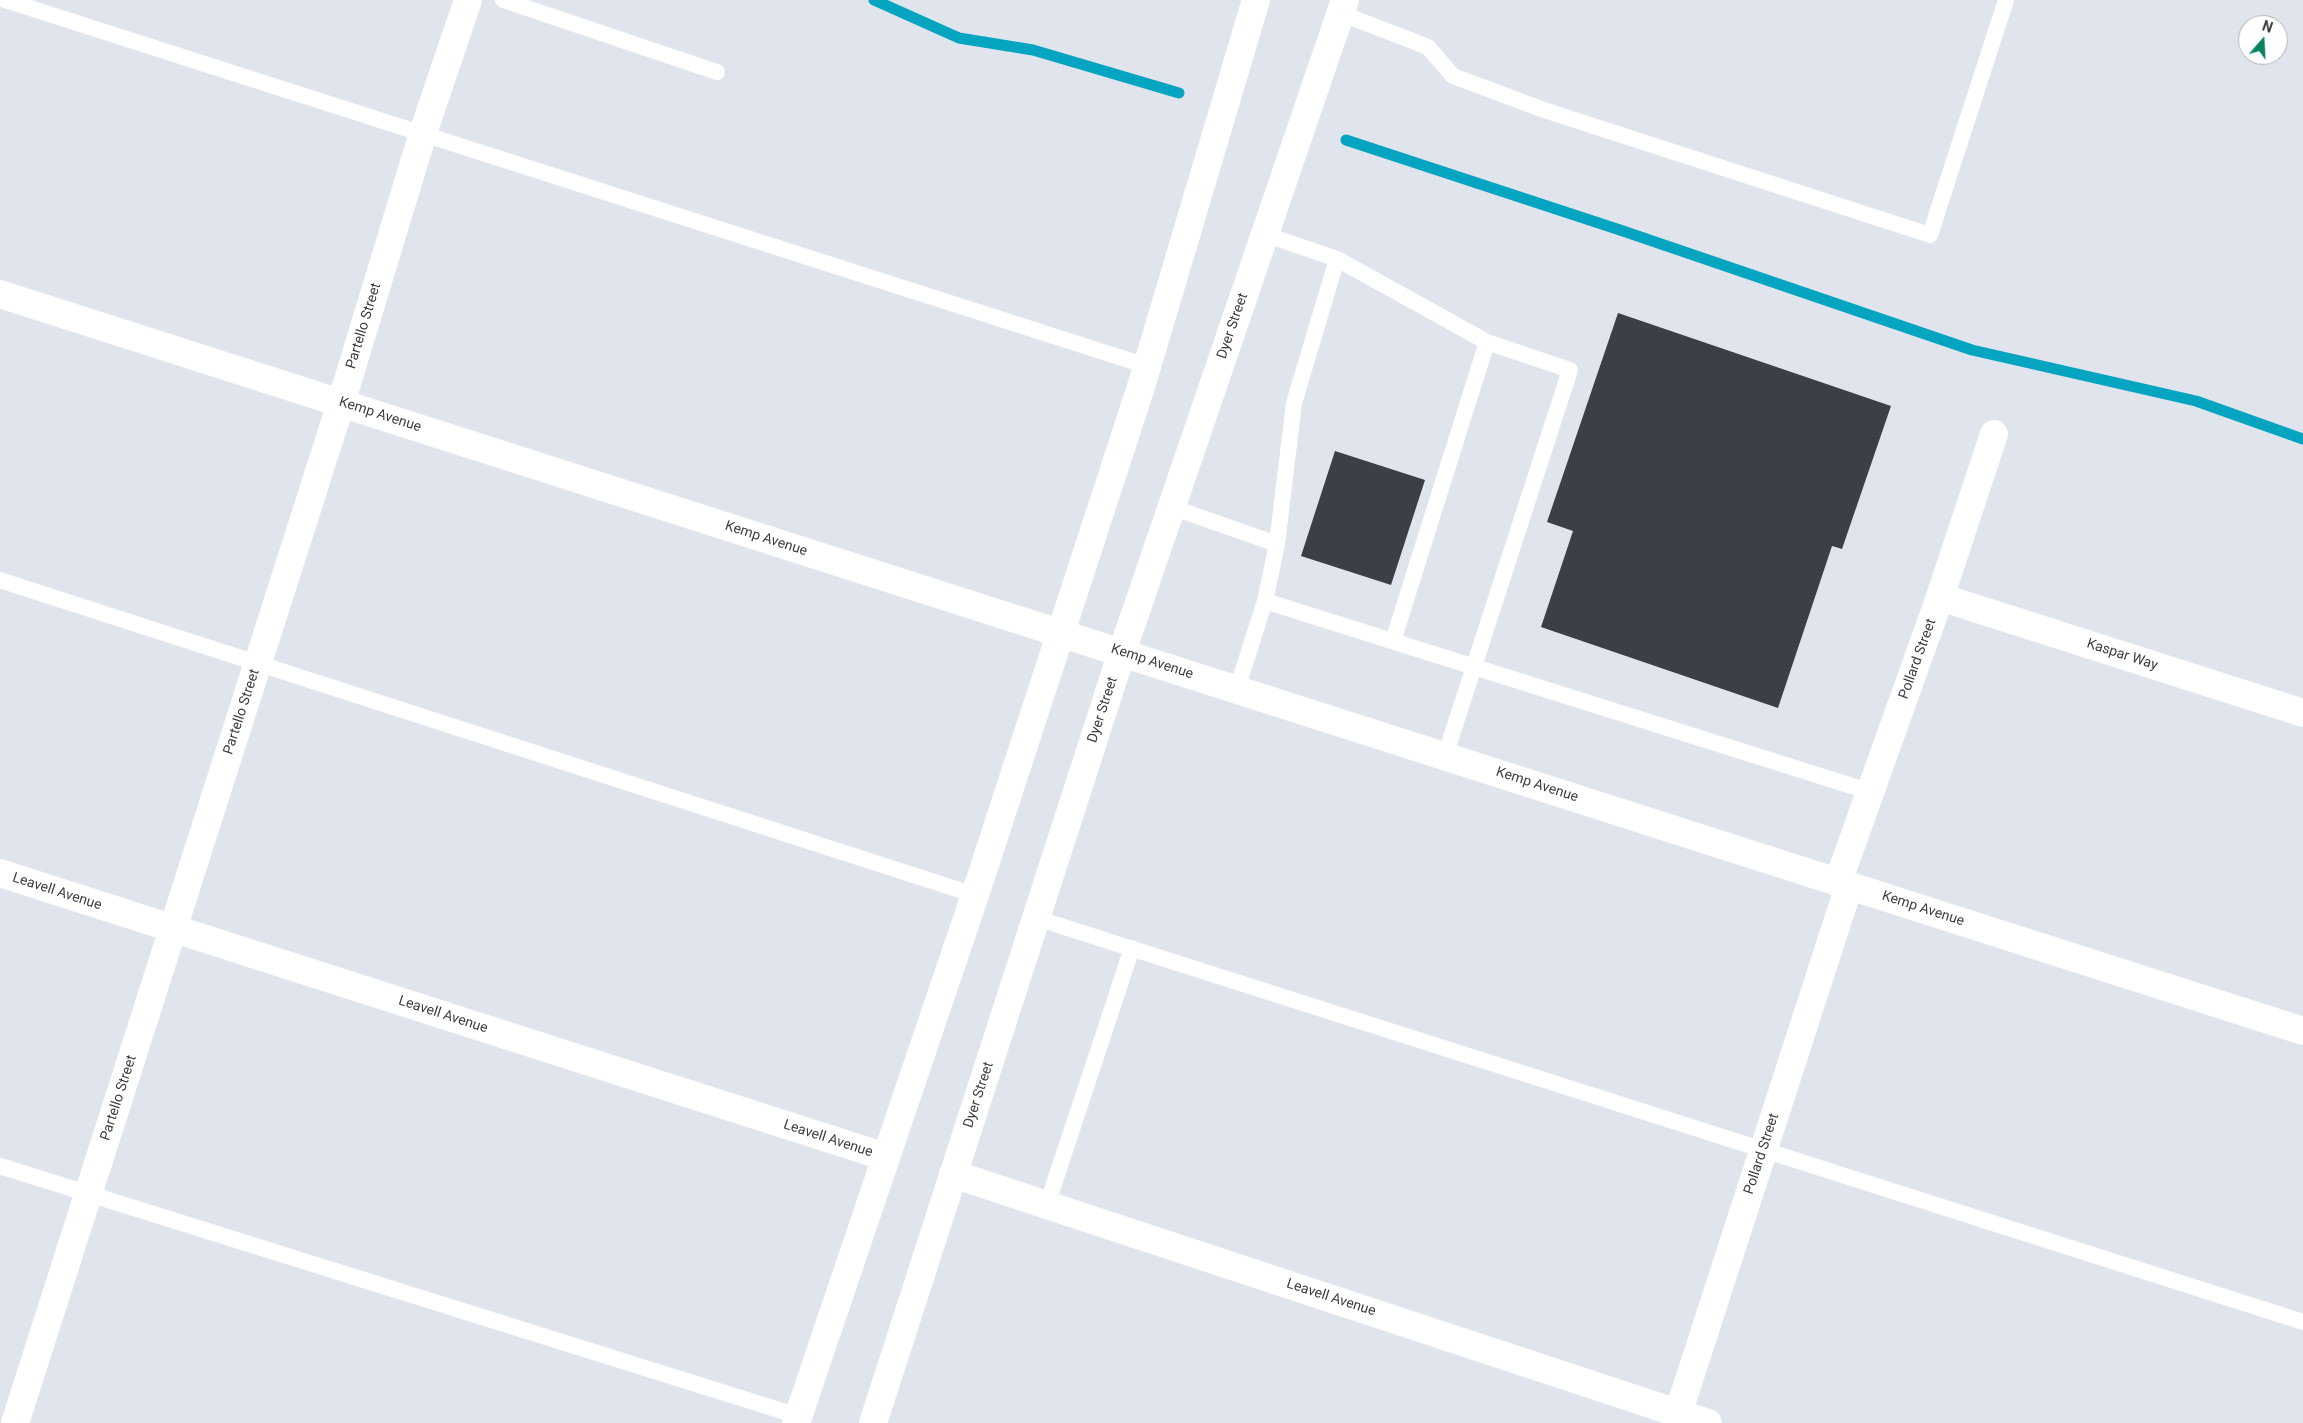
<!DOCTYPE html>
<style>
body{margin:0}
#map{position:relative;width:2303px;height:1423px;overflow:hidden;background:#e0e5ed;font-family:Roboto,sans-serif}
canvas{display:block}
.north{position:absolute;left:2238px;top:15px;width:50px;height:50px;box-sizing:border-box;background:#fff;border:1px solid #b1b1b3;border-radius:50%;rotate:19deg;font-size:14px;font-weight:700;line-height:20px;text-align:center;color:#3b3d40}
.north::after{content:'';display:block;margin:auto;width:18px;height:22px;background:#098262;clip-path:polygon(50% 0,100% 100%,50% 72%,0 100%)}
</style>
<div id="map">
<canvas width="2303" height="1423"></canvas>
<div class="north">N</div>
</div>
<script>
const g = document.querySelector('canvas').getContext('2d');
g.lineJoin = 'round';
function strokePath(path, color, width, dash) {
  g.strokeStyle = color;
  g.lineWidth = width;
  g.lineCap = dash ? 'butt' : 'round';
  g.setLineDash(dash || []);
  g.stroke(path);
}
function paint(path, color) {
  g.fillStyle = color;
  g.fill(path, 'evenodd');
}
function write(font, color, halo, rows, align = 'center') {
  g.font = font + ' Roboto,sans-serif';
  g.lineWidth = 5;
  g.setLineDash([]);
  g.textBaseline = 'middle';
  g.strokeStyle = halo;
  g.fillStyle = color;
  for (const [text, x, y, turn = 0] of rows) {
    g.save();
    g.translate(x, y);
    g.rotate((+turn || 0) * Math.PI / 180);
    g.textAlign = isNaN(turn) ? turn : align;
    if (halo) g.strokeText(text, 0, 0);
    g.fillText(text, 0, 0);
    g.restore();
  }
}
strokePath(new Path2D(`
 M874,0L959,38L1033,50L1179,93
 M1346,140L1623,231L1972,350L2196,401L2303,439`), '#05a5c1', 11);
paint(new Path2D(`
 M1618,313L1891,406L1842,549L1832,546L1778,708L1541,627L1573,531L1547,522Z
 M1335,451L1425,480L1391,585L1301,556Z`), '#3b3f46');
strokePath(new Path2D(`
 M5,0L1147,366
 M503,0L717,72
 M1340,13L1428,47L1453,76L1544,110L1930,235L2006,0
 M1264,234L1337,259L1487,342
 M1171,507L1277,544L1265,601L1237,689
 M1277,544L1294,403L1337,259
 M0,580L975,895
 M1265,601L1871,792
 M1393,641L1487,342L1570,370L1445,756
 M1036,918L2303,1322
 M0,1166L798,1416
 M1047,1205L1132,948`), '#fff', 16);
strokePath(new Path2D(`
 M0,294L2303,1031
 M1940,597L2303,713
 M0,873L886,1157
 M1838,882L1940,597L1994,434
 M953,1174L1708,1423
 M15,1423L341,403L423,133L468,0
 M1675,1423L1849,886`), '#fff', 28);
strokePath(new Path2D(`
 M796,1423L975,895L1140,390L1256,0
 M873,1423L1122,652L1345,0`), '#fff', 28);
write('14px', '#3b3d40', '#fff', [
 ["Partello Street",364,326,-73],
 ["Dyer Street",1233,326,-71],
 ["Kemp Avenue",380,415,18],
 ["Kemp Avenue",766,539,18],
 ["Kaspar Way",2122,655,18],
 ["Pollard Street",1918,659,-70],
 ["Kemp Avenue",1152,662,18],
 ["Dyer Street",1103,710,-72],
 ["Partello Street",242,712,-72],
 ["Kemp Avenue",1537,785,18],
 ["Leavell Avenue",57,892,18],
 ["Kemp Avenue",1923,909,18],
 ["Leavell Avenue",443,1015,18],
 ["Dyer Street",979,1095,-72],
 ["Partello Street",119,1098,-72],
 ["Leavell Avenue",828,1139,18],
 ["Pollard Street",1762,1154,-72],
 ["Leavell Avenue",1331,1298,18]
]);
</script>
